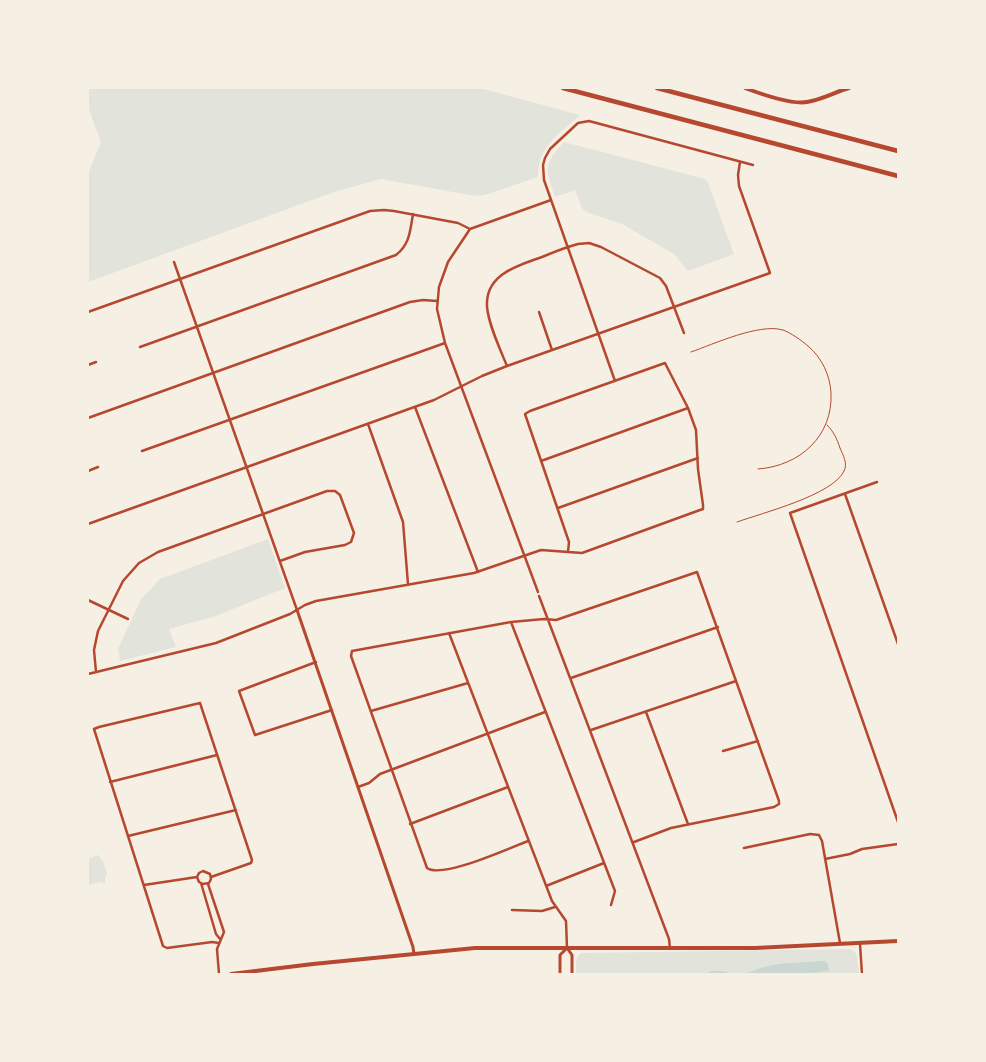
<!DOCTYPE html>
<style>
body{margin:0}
#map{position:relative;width:986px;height:1062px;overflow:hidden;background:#f6efe4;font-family:"Nunito Sans",sans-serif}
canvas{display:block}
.frame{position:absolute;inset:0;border:89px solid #f6efe4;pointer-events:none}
</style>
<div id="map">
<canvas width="986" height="1062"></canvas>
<div class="frame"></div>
</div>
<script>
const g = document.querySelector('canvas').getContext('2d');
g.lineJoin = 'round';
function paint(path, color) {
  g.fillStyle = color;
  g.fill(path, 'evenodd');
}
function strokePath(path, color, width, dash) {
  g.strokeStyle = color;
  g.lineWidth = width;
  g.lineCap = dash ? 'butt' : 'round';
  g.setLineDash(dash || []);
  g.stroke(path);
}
paint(new Path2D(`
 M88,88H480L580,115C559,134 537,147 538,177L485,195L475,196L381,179L334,192L88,282V174L101,142L88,107Z
 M564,142L705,179L708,183L734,254L688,271L674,254L622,224L586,212L582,208L575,190L555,197C545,168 543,165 564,142Z
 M268,539L285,588L216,616L169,629L176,647L120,661L118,649L141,599L160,579Z
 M98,855L103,861L107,874L105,877V883L100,882L88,885V859Z
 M850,949L855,952L857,957L859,974H576C576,967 574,958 581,953Z`), '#e2e4dc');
paint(new Path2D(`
 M821,961H825L828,964L829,971L802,974H706C716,966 727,974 740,974C751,973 762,966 774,965C789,962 805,963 821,961Z`), '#c9d6d2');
strokePath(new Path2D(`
 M691,352C714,344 759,323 783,330C791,333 801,340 808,346C822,358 830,375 831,393C833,436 800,466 758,469
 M737,522C762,513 833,495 844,471C848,464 843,455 840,448C837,439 834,432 827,425`), '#b5482f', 1);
strokePath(new Path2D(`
 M174,262L297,610
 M88,312L370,211L384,210L394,211L458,223L470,229
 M539,312L552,350
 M140,347L396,255C410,244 410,231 413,214
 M88,365L96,362
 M507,366C500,349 489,326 487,307C485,274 517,266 542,257C554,252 566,247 578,244L589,243L601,247L660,278L666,286L684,333
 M615,381L544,180L543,165L545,158L550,149L578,123L589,121L753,165
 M415,407L478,572
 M88,418L410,302L423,300L437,301
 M368,424L403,522L408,584
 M142,451L445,343
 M541,461L688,408
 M88,471L98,467
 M877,482L790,513L898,822
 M845,494L898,644
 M558,508L698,458
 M88,524L434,400L482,376L507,366L770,273L739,186L738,175L740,162
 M538,592L445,343L437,309L439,287L448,262L470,229L551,200
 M539,596L669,939L670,948
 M88,600L128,619
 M511,622L615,891L611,905
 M449,633L552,901L566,921L567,948
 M316,662L239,691L255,735L332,710
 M96,672L94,650L98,631L123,581L139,563L158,552L327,491H335L340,495L354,533L351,542L345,545L305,552L280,561
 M88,674L216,643L290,614L305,605L316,601L474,573L541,550L582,553L700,510L703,509V505L698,469L696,430L688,408L665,363L530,411L525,414L569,542L568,552
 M571,678L718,627
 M371,711L468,683
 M646,712L688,824
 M591,730L736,681
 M723,751L758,741
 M110,782L217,755
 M358,787L369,783L380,774L545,712
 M410,824L508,787
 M128,836L236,810
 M528,841C510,848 442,879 427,868L351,656L352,651L511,622L544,619L556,620L697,572L779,801V804L774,807L671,828L634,842
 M744,848L810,834L819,835L822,841L840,943
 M825,859L850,854L862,849L898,844
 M211,877L251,863L252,860L200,703L99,727L94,729L163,946L167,948L212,942L219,943
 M201,883L216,934L220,939
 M208,884L224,932L217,949L219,974
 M144,885L197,877L199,873L203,871L210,874L211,879L209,883L203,884L199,882L197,877
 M546,886L604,863
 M512,910L542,911L555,907
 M860,944L862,974`), '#b5482f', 2.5);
strokePath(new Path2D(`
 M297,610L413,947L414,954
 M560,974V955L567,948L572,955V974`), '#b5482f', 3);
strokePath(new Path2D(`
 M745,88C761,94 791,105 807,102C821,100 835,92 849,88
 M231,974L313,964L475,948H755L898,941`), '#b5482f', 4);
strokePath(new Path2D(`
 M563,88L898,176
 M657,88L898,151`), '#b5482f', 4.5);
</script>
